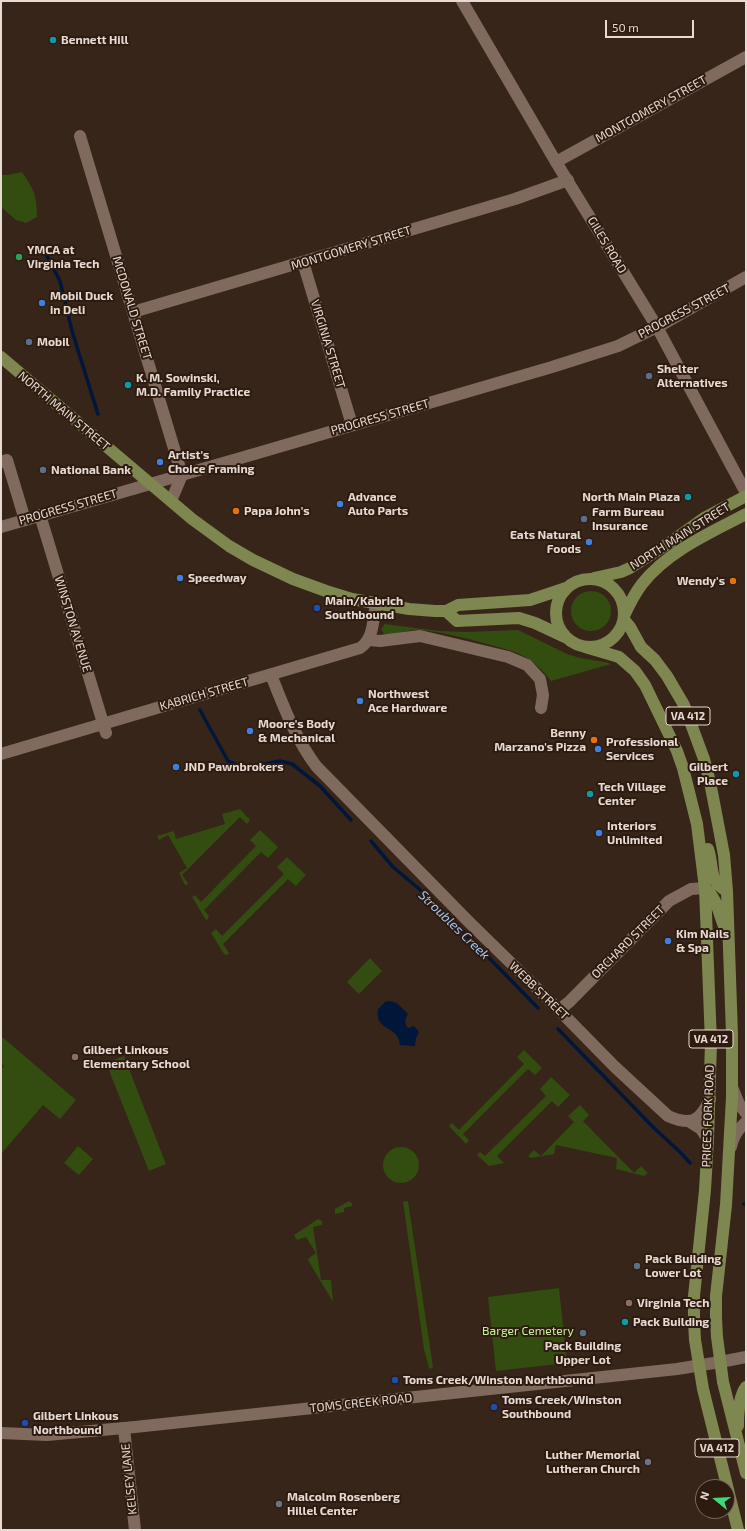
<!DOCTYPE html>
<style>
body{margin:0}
#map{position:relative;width:747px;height:1531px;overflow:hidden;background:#372519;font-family:"Exo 2",sans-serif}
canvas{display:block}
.frame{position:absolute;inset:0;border:2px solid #e7dad3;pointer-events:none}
.north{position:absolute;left:695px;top:1479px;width:40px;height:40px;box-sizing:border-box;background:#2d1b10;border:1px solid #77675e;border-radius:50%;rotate:288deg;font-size:11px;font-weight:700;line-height:16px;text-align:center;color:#e7dad3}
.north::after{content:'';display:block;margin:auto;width:14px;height:18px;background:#42d77b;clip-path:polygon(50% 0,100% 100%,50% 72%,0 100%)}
.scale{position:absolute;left:605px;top:20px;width:89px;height:18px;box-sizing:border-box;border:2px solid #e7dad3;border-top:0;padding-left:5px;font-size:12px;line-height:14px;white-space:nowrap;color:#e7dad3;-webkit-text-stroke:3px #2d1b10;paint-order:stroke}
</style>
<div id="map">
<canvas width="747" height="1531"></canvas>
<div class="frame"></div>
<div class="north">N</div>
<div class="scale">50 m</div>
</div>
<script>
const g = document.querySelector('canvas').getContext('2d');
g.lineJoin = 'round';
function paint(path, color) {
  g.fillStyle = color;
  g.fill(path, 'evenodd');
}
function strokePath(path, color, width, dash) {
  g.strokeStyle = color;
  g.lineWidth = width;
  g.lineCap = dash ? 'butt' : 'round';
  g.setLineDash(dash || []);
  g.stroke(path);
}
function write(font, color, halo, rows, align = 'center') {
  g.font = font + ' "Exo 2",sans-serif';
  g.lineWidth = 4;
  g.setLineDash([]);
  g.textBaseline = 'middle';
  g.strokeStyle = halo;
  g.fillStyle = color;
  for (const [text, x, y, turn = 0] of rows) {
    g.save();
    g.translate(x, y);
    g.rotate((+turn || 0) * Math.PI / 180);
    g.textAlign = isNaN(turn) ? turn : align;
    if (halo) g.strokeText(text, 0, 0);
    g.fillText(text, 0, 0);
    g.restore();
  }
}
paint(new Path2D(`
 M22,172C34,190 37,195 37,217L26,223L16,220L1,207V175H8Z
 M571 611a20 20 0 1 1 40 0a20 20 0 1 1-40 0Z
 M385,624L439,631L467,632L518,630L567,654L580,658L605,662L611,664L551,681C541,668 530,658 515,652C484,643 452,633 421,630C408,628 395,637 384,634L381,629Z
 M240,809L250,820L247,824L240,817L182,875L188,883L187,885H185L179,873L187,868L168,835L159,840L157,836L174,831L176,839L225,824L222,814Z
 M260,830L278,847L268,858L261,852L204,910L209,916L207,920H206L192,897L195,895L201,902L256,846L250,840Z
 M287,857L306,875L296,886L288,879L223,944L229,953L227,955L224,954L211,933L216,929L222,936L284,874L277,867Z
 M370,958L382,971L359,994L347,982Z
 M1,1036L76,1100L60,1119L43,1105L1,1154V1070L4,1066L1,1063Z
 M524,1050L542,1068L535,1075L528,1069L463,1134L469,1140L466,1144L449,1126L452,1123L459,1130L524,1064L517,1057Z
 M124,1056L166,1164L149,1171L106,1063Z
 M551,1077L570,1095L558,1107L552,1101L497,1156L504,1163L489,1166L477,1155L480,1152L485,1156L546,1096L540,1089Z
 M580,1105L589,1115L583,1121L634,1173L641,1166L648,1173L644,1176L616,1169L617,1158L556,1145L554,1154L531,1158L528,1156L534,1150L541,1156L574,1122L568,1116Z
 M78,1146L93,1159L79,1175L64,1163Z
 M383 1165a18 18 0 1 1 36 0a18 18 0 1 1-36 0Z
 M349,1201L352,1203V1206L344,1208V1212L335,1214V1209Z
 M408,1201L433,1367L430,1369L429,1368L424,1349L403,1202Z
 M318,1219L322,1221V1225L313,1227L321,1280H331L333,1302L308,1260L309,1258L316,1253L306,1237L297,1240L294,1235Z
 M559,1288L567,1363L496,1371L488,1297Z`), '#324d0f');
paint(new Path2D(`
 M390,1001L397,1003L408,1014C405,1018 404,1024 408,1028L414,1026L419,1032L416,1038L415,1046L400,1045C398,1024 374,1032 378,1009L385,1002Z`), '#00173a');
strokePath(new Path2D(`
 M46,254L60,281L72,331L98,414
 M200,710L228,761L238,765L250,767L280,761L292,764L320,786L351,820
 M371,841L393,867L418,888L454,922L538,1008
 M558,1029L653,1127L682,1154L690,1163
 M744,1204L746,1205`), '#00173a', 3.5);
strokePath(new Path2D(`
 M80,136L182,475L171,501
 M556,162L746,57
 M303,262L352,425
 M133,312L515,199L568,180
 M1,462L7,460L25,520
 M40,515L106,733
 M369,640L380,641L420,636L508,657L527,665L540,679L543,695L541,708
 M271,675C284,707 295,738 316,766L469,922L559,1010L615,1067L668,1116C691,1126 700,1122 710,1099
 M1,754L360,648C374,639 373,619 376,604
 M559,1010L569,1002L669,901L691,889L705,888
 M690,1122L701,1129L708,1139
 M124,1428L135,1530`), '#806a5d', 12);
strokePath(new Path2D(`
 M462,1L556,162L657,327L746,493
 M1,527L251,455L552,367L618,346L663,324L746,277
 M732,1087L739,1104L746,1113
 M731,1147C733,1136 738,1129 746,1122
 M720,1362L746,1357`), '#806a5d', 12);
strokePath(new Path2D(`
 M1,1433L47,1435L135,1427L677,1369L720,1362`), '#806a5d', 12);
strokePath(new Path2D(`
 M1,357L192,519L229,546L253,560L293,579L326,591L352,599L409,609L435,611H446L458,605L530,600L566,588
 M594,578L621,572L630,568L672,541L704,518L746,496
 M556 613a34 34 0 1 1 68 0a34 34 0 1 1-68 0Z
 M446,611L457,621L519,618L535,623L565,637
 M624,616C629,605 635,593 642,584C668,551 710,533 746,514
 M624,620L630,627L641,647L655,660L667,676L684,705L704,759L710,782L724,855L727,891L732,1035V1097L726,1205L716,1296V1318L717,1337L723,1382L746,1473
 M585,647L619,657L635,671L645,685L677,751L683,768L697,824L705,888L711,1043L708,1139L705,1190L694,1296V1321L695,1340L703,1389L738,1530
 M708,849C714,866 708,882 727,891
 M705,888C718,899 719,916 726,931
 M738,1426C738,1415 739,1396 746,1387`), '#7d874f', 12);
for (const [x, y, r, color] of [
 [53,40,4,"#0f9aa8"],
 [19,257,4,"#2e9e5b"],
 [42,303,4,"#3f7fe0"],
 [29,342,4,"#5c6f8a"],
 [649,376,4,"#5c6f8a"],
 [128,385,4,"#0f9aa8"],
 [160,462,4,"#3f7fe0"],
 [43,470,4,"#5c6f8a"],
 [688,497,4,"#0f9aa8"],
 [340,504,4,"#3f7fe0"],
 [236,511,4,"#e8710a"],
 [584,519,4,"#5c6f8a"],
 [589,542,4,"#3f7fe0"],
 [180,578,4,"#3f7fe0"],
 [733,581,4,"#e8710a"],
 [317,608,4,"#1a4fb4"],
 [360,701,4,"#3f7fe0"],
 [250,731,4,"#3f7fe0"],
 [594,740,4,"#e8710a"],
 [598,749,4,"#3f7fe0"],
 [176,767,4,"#3f7fe0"],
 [736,774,4,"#0f9aa8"],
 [590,794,4,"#0f9aa8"],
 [599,833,4,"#3f7fe0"],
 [668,941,4,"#3f7fe0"],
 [75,1057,4,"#8d6e63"],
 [637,1266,4,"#5c6f8a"],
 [629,1303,4,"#8d6e63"],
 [625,1322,4,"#0f9aa8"],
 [583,1333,4,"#5c6f8a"],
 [395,1380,4,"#1a4fb4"],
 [494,1407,4,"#1a4fb4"],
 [25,1423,4,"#1a4fb4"],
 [648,1462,4,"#6b7280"],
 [279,1504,4,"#6b7280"]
]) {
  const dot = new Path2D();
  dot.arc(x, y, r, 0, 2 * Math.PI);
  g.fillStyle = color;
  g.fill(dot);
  strokePath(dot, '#2d1b10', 1.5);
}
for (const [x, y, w] of [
 [688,716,44],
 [711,1039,44],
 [717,1448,44]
]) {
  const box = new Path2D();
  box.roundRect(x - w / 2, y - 9, w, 18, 3);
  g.fillStyle = '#2d1b10';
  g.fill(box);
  strokePath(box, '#e7dad3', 1);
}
write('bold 11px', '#e7dad3', null, [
 ["VA 412",688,716],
 ["VA 412",711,1039],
 ["VA 412",717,1448]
]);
write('bold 12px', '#e7dad3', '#2d1b10', [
 ["Bennett Hill",61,40],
 ["YMCA at",27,250],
 ["Virginia Tech",27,264],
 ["Mobil Duck",50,296],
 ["in Deli",50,310],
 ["Mobil",37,342],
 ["Shelter",657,369],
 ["Alternatives",657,383],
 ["K. M. Sowinski,",136,378],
 ["M.D. Family Practice",136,392],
 ["Artist's",168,455],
 ["Choice Framing",168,469],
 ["National Bank",51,470],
 ["Advance",348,497],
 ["Auto Parts",348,511],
 ["North Main Plaza",680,497,"right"],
 ["Papa John's",244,511],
 ["Farm Bureau",592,512],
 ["Insurance",592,526],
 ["Eats Natural",581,535,"right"],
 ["Foods",581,549,"right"],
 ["Speedway",188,578],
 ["Wendy's",725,581,"right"],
 ["Main/Kabrich",325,601],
 ["Southbound",325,615],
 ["Northwest",368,694],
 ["Ace Hardware",368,708],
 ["Moore's Body",258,724],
 ["& Mechanical",258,738],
 ["Benny",586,733,"right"],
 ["Marzano's Pizza",586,747,"right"],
 ["Professional",606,742],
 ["Services",606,756],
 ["JND Pawnbrokers",184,767],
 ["Gilbert",728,767,"right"],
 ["Place",728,781,"right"],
 ["Tech Village",598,787],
 ["Center",598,801],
 ["Interiors",607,826],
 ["Unlimited",607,840],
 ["Kim Nails",676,934],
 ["& Spa",676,948],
 ["Gilbert Linkous",83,1050],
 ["Elementary School",83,1064],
 ["Pack Building",645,1259],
 ["Lower Lot",645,1273],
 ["Virginia Tech",637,1303],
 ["Pack Building",633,1322],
 ["Pack Building",583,1346,"center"],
 ["Upper Lot",583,1360,"center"],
 ["Toms Creek/Winston Northbound",403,1380],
 ["Toms Creek/Winston",502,1400],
 ["Southbound",502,1414],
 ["Gilbert Linkous",33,1416],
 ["Northbound",33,1430],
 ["Luther Memorial",640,1455,"right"],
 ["Lutheran Church",640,1469,"right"],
 ["Malcolm Rosenberg",287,1497],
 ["Hillel Center",287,1511]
], 'left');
write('12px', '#e7dad3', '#2d1b10', [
 ["MONTGOMERY STREET",651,109,-29],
 ["GILES ROAD",607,245,59],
 ["MONTGOMERY STREET",351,248,-17],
 ["MCDONALD STREET",132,308,73],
 ["PROGRESS STREET",684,311,-28],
 ["VIRGINIA STREET",328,344,73],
 ["NORTH MAIN STREET",64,411,40],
 ["PROGRESS STREET",380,417,-16],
 ["PROGRESS STREET",68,507,-16],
 ["NORTH MAIN STREET",680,536,-32],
 ["WINSTON AVENUE",73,624,73],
 ["KABRICH STREET",204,694,-16],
 ["ORCHARD STREET",628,942,-45],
 ["WEBB STREET",539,991,44],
 ["PRICES FORK ROAD",708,1116,-88],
 ["TOMS CREEK ROAD",361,1403,-6],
 ["KELSEY LANE",129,1479,-96]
]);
write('12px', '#c8f59b', '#2d1b10', [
 ["Barger Cemetery",528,1331]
]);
write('italic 13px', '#a4c7f5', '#2d1b10', [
 ["Stroubles Creek",454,925,44]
]);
</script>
